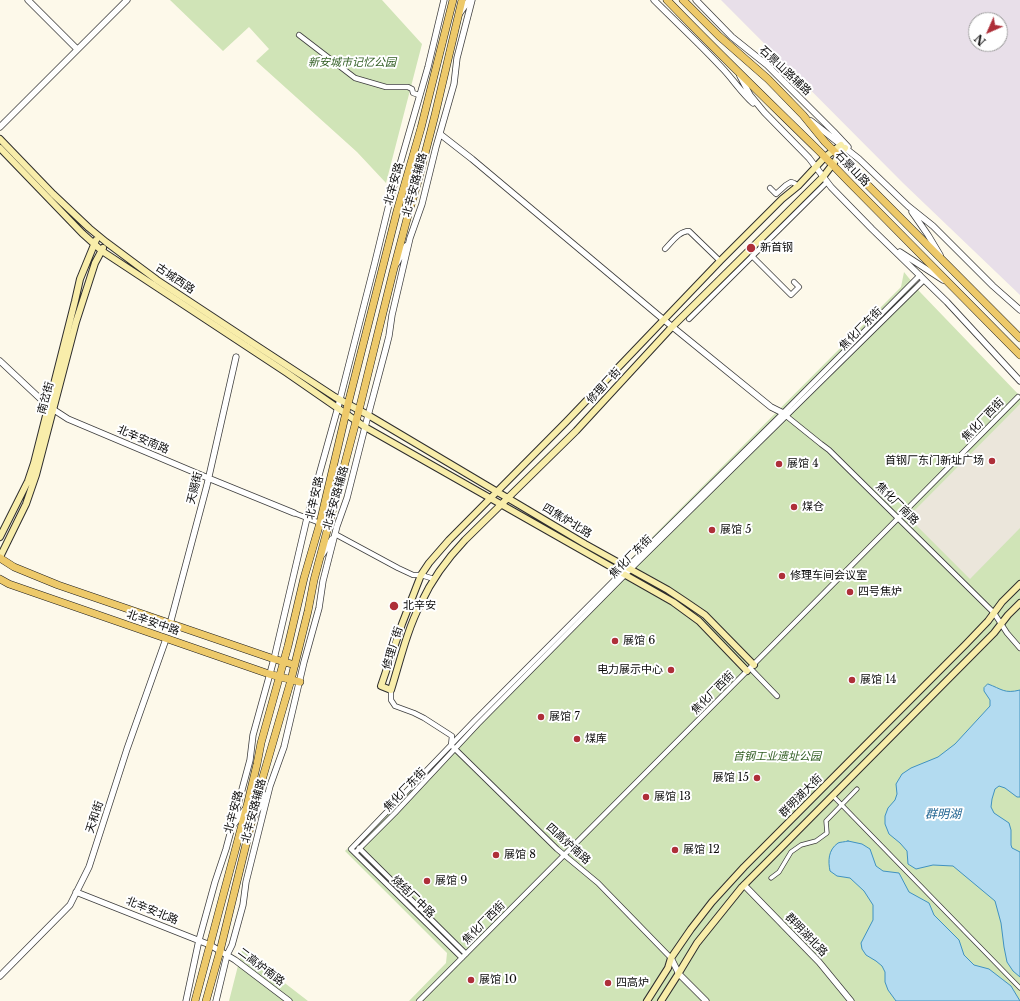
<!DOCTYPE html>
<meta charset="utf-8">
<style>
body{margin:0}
#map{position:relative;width:1020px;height:1001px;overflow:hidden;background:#fdf9ea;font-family:"Libre Baskerville",serif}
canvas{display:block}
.north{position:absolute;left:968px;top:12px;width:40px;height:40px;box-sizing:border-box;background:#fff;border:1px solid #9d9d9d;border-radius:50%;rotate:225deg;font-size:11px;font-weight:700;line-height:16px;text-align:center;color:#0b0b0b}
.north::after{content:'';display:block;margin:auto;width:14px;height:18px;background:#ae2f39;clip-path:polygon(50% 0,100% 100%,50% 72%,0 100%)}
</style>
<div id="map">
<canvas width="1020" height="1001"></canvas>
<div class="north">N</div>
</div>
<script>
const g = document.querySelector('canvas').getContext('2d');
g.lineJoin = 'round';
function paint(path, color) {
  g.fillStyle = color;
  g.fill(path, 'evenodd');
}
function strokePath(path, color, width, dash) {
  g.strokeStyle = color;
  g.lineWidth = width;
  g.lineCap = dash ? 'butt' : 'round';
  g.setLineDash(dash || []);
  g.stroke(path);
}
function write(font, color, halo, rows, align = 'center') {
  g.font = font + ' "Libre Baskerville","Noto Sans SC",serif';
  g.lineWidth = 4;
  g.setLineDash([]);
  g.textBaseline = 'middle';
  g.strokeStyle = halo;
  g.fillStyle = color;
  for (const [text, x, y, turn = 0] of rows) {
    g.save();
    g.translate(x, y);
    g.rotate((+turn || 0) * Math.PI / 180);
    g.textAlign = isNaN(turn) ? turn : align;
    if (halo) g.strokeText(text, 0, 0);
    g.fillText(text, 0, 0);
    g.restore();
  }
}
paint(new Path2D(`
 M721,0H1020V295L903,183ZM976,20H1000V44H976Z`), '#e8dfe9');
paint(new Path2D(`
 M170,0H382L422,44L386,183L357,152L256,61L269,49L249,27L223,51Z
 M904,272L920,292L1020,396V1001H409L446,963L447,953L345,851L671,518L901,287Z
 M242,950L308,1001H229Z`), '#d0e4b7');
paint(new Path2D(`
 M1020,404V528L970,579L908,517Z`), '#ebe6db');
const water = new Path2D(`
 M988,684C1002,689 1004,694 1020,690V797H1017L1005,788L999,786L995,789L992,799L991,807L994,813L1009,823L1011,830V845L1012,848L1020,852V977L1013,971L1007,962L1004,947L1001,923L995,901L953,866L933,865L916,869L908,864L907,851L900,843L889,834L885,824V816L888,808L895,800L897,794L896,784L902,774L911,768L938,757L955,744L990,706V700L984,691V688Z
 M848,841L862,844L870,849L876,866L883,871L899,873L909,892L929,903L934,915L959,940L964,955L974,965L989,969L1011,986L1020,1001H896L888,990L885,982V972L882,966L876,961L866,955L862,949L861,943L873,920V905L864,891L850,878L837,876L830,871C828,861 828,850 838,843C840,842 845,842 848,841Z`);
paint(water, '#b3dbf0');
strokePath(water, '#4092c1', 1);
const pedestrian = new Path2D(`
 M833,796L1020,988
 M771,878L779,872L791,852L801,845L816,841L827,833L826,821L857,789`);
const minor = new Path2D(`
 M299,35L355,78L386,87H408L412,89L413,93L419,95
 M770,188L776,194L786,185L791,182L794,183L798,186
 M665,249C672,242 679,231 689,231L720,261
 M752,256L791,295L799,287L794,282
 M689,319L827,182
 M785,415L821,444L829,450L994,613L1007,633L1020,648
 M294,513L320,523
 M335,534L398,568L413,575H421L434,579
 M750,668L777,696
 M391,690V700L395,706L414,713L424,718L452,736L451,745L557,849L598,883L671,958
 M359,848L466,954
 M355,853L395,813L478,724L631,569L924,280
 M462,958L351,849L474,721L627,567L783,413L920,275
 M419,1001L747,671L1018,397`);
const tertiary = new Path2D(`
 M28,0L77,49
 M654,0C677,23 702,46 724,70C734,81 742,93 753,103
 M696,0L732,37L767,65L834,132L848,147
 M460,13L469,0
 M740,76L750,95L764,112L809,158L831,187L872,229L947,302L1020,381
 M811,121L859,159L908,206L933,226L993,286L1020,310
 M0,127L127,0
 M440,134L472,159L664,320L771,407L783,413
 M912,212L928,235L940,255
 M900,252L943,280
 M397,263L406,246
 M0,361L48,406L68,419L208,478L294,513
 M322,555L332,539
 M170,624L207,485L236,357
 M255,815L266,795
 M234,824L246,808
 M744,885L819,962L851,1001
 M76,892L210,945L235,960L289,1001
 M671,958L679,974L706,1001
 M0,976L70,905L89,867L127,749L166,639
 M186,1001L199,940L215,882L226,849L250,760L253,735L274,659L307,518L338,407L375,262L392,192L428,67L444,0
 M216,1001L227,955L232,945L243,905L246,882L270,786L284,747L304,662L319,608L323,581L337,526L347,498L365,427L386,348L389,336L392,315L410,238L422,204L436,147L454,84L457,58L472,0`);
const secondary = new Path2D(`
 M0,139L53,194L89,228L106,242L157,280L254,344L335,397L368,415L585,544L668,590L686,602L705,615L754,665
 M841,145L825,157L798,186L782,199L720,261L566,422L449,540L429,563L421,575L402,624L381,686L391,690C400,661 407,630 421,603C432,579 447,559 465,540L576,431L670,329L823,177L845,148
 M0,148L82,233L102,251L287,373L365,427L673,602L699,621L747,671
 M0,537L28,481L34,463L75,301L80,279L96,240
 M0,557L26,504L36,475L76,322L95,263L103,248
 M647,1001L668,968L671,958L691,929L712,902L744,867L966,644L988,621L1002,602L1020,584
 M661,1001L677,976L697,943L742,887L994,633L1008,615L1020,603`);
const primary = new Path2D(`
 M667,0C716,51 767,100 818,150C831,163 843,176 856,189C911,244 965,300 1020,355
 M683,0L719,36L768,79L803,115L825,142L1020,338
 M0,558L14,567L58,585L274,659L295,665
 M0,579L9,584L269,674L300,682
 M195,1001L247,806L257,764L261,743L288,646L304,578L320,523L348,404L397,211L421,128L453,0
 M206,1001L220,951L260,787L291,680L308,611L314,580L359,410L393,272L408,215L418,181L435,115L462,0`);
strokePath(pedestrian, '#3e3e3e', 5);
strokePath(minor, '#3e3e3e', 6);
strokePath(tertiary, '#3e3e3e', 7);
strokePath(secondary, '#2d2d2d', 8);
strokePath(primary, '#1c1c1c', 8);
strokePath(pedestrian, '#fff', 3.5);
strokePath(minor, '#fff', 4.5);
strokePath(tertiary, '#fff', 5.5);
strokePath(secondary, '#f8edaa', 6);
strokePath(primary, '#edc96a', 7);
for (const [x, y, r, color] of [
 [751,248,5,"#ae2f39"],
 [992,461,4,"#ae2f39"],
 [779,464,4,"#ae2f39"],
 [794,507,4,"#ae2f39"],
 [712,530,4,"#ae2f39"],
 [782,576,4,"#ae2f39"],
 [850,592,4,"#ae2f39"],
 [394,606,5,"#ae2f39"],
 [615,641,4,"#ae2f39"],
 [671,670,4,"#ae2f39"],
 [852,680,4,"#ae2f39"],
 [541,717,4,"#ae2f39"],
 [577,739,4,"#ae2f39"],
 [757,778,4,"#ae2f39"],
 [646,797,4,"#ae2f39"],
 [675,850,4,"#ae2f39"],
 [496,855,4,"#ae2f39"],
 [427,881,4,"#ae2f39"],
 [471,980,4,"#ae2f39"],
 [608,983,4,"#ae2f39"]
]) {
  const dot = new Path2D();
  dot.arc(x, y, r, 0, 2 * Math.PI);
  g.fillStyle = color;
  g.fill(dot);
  strokePath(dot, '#fff', 1.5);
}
write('italic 11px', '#2f5c21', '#fff', [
 ["新安城市记忆公园",352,63],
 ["首钢工业遗址公园",777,757]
]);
write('11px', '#0b0b0b', '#fff', [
 ["石景山路辅路",785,71,43],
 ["石景山路",852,169,46],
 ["北辛安路",394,184,-74],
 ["北辛安路辅路",415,185,-75],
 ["古城西路",175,279,34],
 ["焦化厂东街",861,329,-45],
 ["修理厂街",604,386,-47],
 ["南岔街",46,398,-75],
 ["焦化厂西街",983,420,-46],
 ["北辛安南路",143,440,23],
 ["天赐街",195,488,-76],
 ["北辛安路",315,498,-77],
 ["北辛安路辅路",336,498,-74],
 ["焦化厂南路",897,504,45],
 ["四焦炉北路",567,521,31],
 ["焦化厂东街",631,557,-45],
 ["北辛安中路",153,623,19],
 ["修理厂街",393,648,-73],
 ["焦化厂西街",713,693,-45],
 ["焦化厂东街",405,790,-46],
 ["群明湖大街",801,796,-45],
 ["北辛安路辅路",254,811,-75],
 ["北辛安路",234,812,-75],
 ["天和街",95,817,-72],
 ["四高炉南路",568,844,42],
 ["烧结厂中路",413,897,44],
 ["北辛安北路",152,911,22],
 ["焦化厂西街",484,923,-45],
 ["群明湖北路",806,935,46],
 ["二高炉南路",261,967,37]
]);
write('11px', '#0b0b0b', '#fff', [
 ["新首钢",760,248],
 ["首钢厂东门新址广场",984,461,"right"],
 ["展馆 4",787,464],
 ["煤仓",802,507],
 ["展馆 5",720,530],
 ["修理车间会议室",790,576],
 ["四号焦炉",858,592],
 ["北辛安",403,606],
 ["展馆 6",623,641],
 ["电力展示中心",663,670,"right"],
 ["展馆 14",860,680],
 ["展馆 7",549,717],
 ["煤库",585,739],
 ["展馆 15",749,778,"right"],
 ["展馆 13",654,797],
 ["展馆 12",683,850],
 ["展馆 8",504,855],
 ["展馆 9",435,881],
 ["展馆 10",479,980],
 ["四高炉",616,983]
], 'left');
write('italic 12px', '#1f6391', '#fff', [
 ["群明湖",943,815]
]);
</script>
